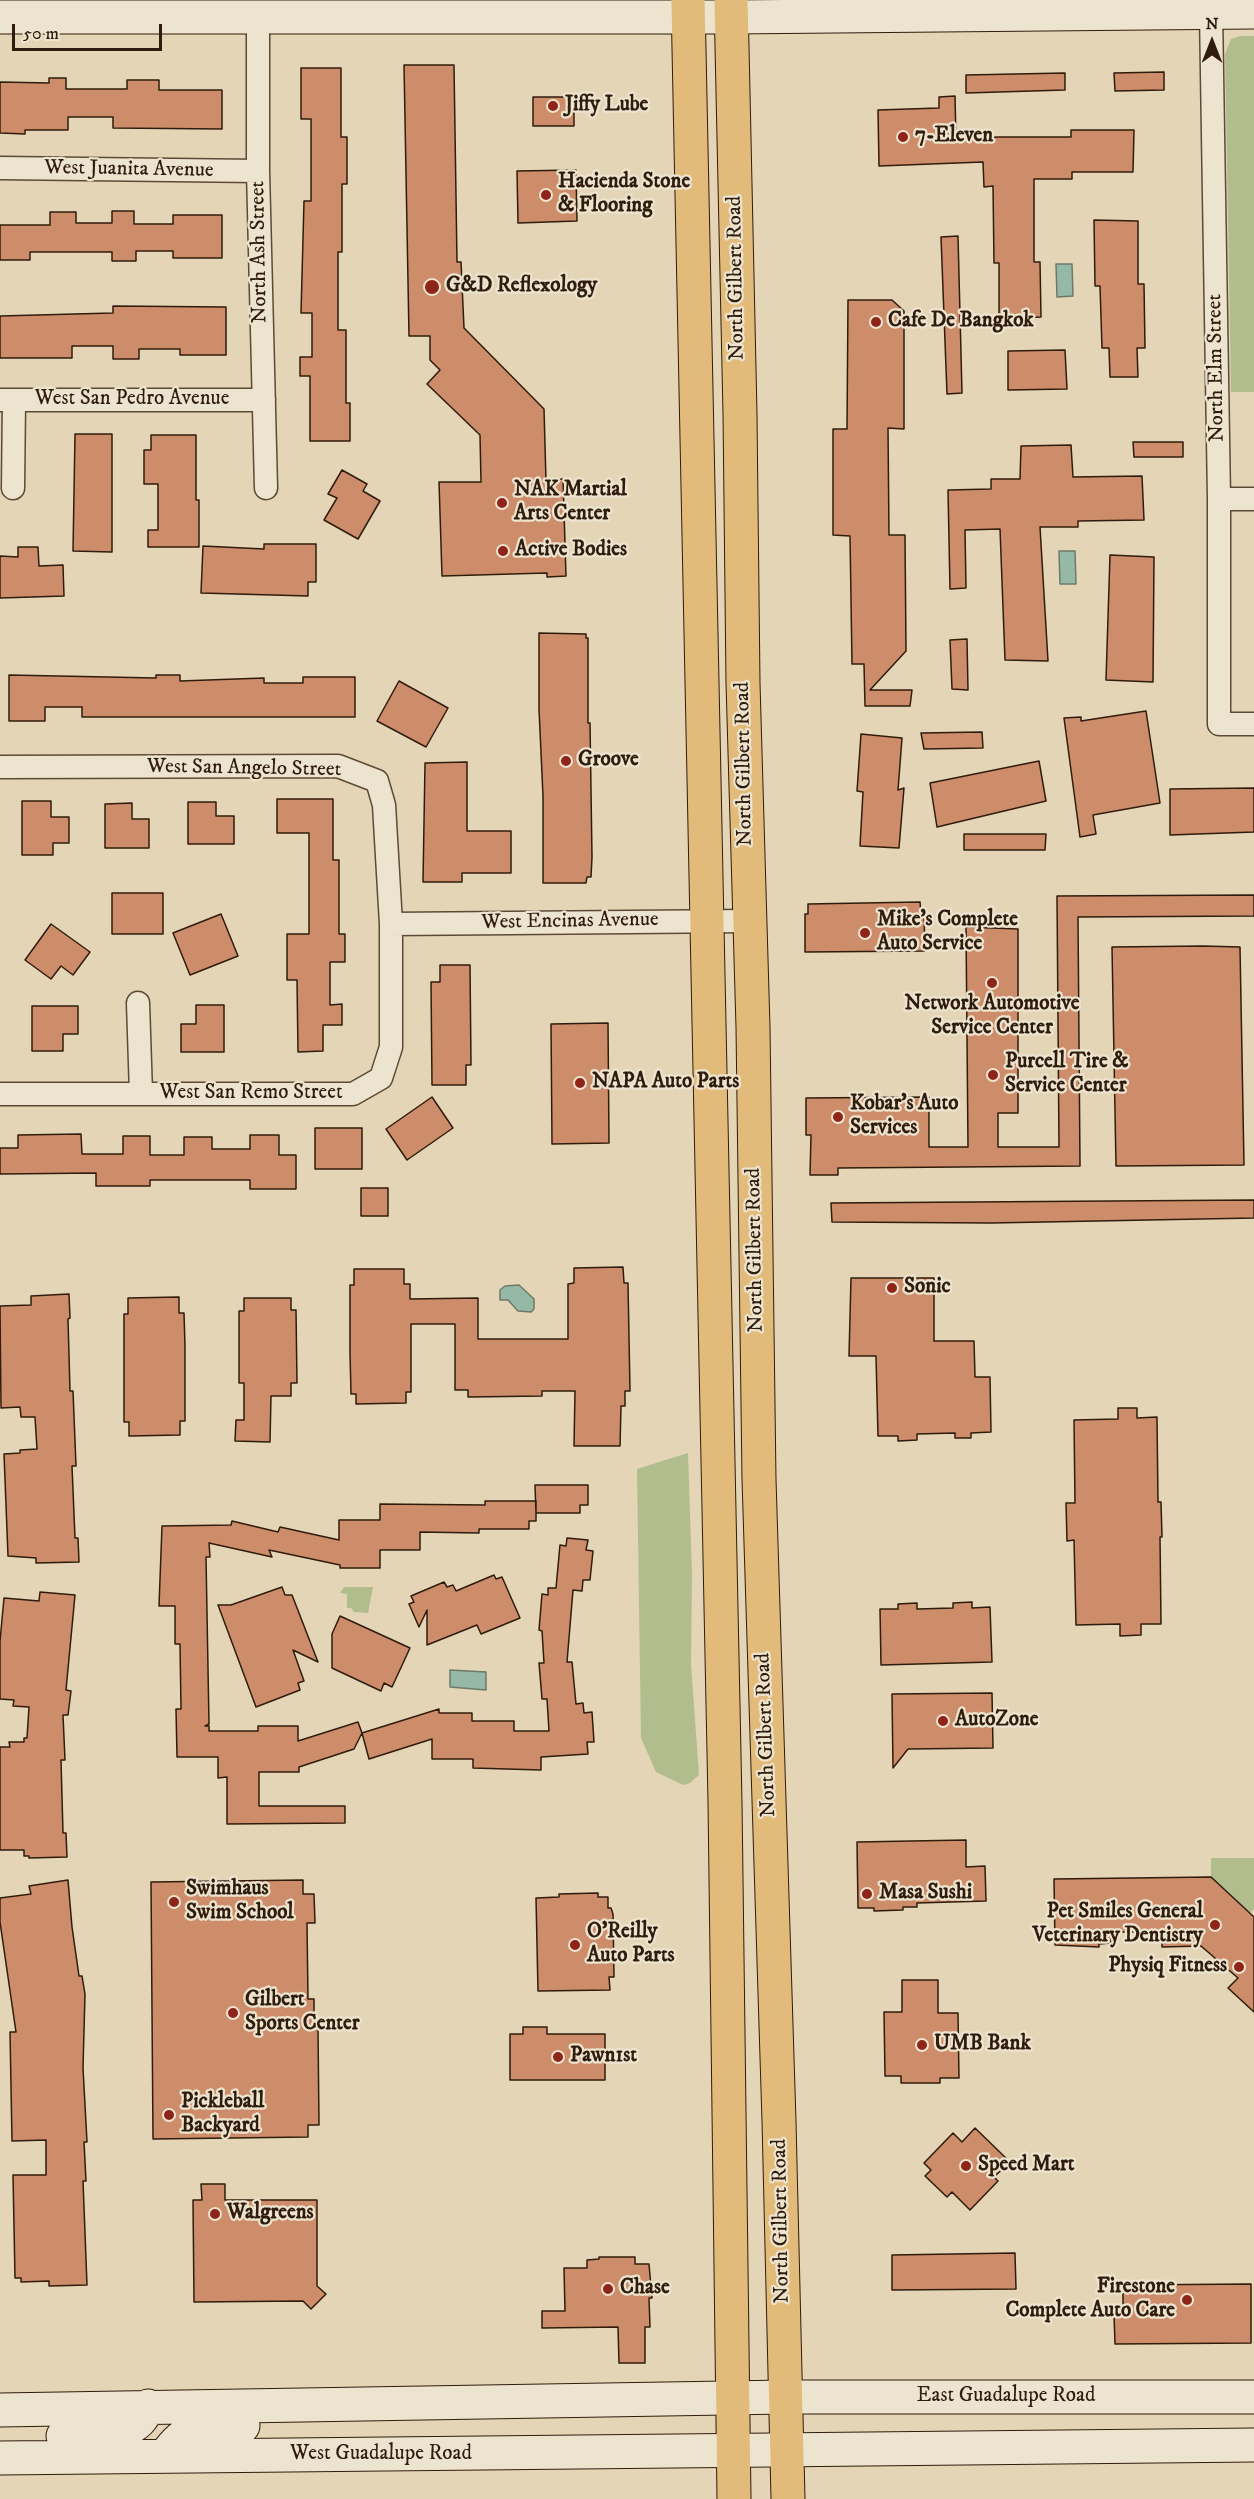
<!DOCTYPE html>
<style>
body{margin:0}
#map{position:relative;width:1254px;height:2499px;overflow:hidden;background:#e3d5b5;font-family:"IM FELL DW Pica",serif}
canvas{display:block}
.north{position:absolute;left:1182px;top:12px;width:60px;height:60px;-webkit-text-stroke:4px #ede4cf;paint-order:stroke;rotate:0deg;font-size:16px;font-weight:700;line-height:24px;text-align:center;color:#301c0c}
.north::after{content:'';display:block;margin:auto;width:21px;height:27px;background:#301c0c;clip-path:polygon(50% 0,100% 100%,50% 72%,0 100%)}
.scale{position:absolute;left:12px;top:24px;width:150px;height:27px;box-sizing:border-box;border:3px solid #301c0c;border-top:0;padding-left:8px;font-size:18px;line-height:21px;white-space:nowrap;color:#301c0c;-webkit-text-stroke:4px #ede4cf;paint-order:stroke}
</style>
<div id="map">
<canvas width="1254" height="2499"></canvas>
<div class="north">N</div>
<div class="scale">50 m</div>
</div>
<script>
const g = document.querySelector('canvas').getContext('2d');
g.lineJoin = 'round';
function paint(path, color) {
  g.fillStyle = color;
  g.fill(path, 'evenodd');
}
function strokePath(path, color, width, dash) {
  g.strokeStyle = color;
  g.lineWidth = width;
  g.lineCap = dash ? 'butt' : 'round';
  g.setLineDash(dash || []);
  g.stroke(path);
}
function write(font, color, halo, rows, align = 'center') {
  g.font = font + ' "IM FELL DW Pica",serif';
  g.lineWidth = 4.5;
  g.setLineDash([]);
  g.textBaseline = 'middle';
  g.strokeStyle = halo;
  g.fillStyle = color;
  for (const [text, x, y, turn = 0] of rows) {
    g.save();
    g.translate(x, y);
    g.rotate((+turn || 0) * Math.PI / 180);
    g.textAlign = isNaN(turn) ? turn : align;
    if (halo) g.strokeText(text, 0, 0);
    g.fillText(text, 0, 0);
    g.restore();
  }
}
paint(new Path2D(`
 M1240,36H1254V392H1231L1225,54L1231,39Z
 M688,1453L692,1574L691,1664L699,1775L690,1783L683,1785L656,1772L641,1738L637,1469Z
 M344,1587H373L368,1613L354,1612L351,1608H347V1594L340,1593Z
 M1211,1858H1254V1909L1250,1913L1211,1877Z`), '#b2bd8e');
const water = new Path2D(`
 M1056,264H1072L1073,296L1057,297Z
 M1059,551H1075L1076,584H1060Z
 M519,1285L534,1299V1309L531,1312L518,1311L508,1300H500V1290L505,1286Z
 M450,1670L486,1672V1690L450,1687Z`);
paint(water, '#96b9a7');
strokePath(water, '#6d7a69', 1.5);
const building = new Path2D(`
 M404,65H454L457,262H461L464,328L544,409L546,481L563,479L566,576L547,577V573L442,576L439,482H481L480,435L427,384L440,370L430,360V336H409Z
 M301,68H341V137H347V184H342V252H338V330H346V403H350V441H310V376H300V357H312V313H301L304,201H311V119H301Z
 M1164,72V90L1115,91L1114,73Z
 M1065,73V90L966,93V75Z
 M49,78H66V89H127V80H159V90H222V129L113,128V117H68V130H25V134L0,133V82L49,83Z
 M955,96L956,139L999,137H1071V130H1134L1133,172H1072V179H1034V262H1040L1041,317L999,319V263H994L993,186L984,187L983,162L879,166L878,110L939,108V97Z
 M533,97H574V126H533Z
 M576,170L577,221L518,223L517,171Z
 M112,211H134V224H173V215H222V258H173V251H136V261H112V252H30V260H0V225H50V212H76V223H112Z
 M1094,220L1138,221V284H1144L1145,348H1137L1138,377H1110L1109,348H1102L1100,286H1095Z
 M958,236L962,393L947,394L941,237Z
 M848,300H892L904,311V429L888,428L889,535H905L906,651L870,690H912L910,706H865L864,664H852L850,536L833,535V429H847Z
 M113,306L226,307V355H180V349H139V359H113V346H72V358H0V316L113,313Z
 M1065,350L1067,389L1008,390V351Z
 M75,434H112V552L73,551Z
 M151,435H196V500H199V547H148V530H158V484H144V450H151Z
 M1133,442H1183V457H1134Z
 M1071,445L1073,477L1142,476L1144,520L1078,521V527H1040L1048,661L1005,660L1000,529L965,530L966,588L950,589L948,490L991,489V479H1020L1021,446Z
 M342,470L367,484L363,491L380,501L358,539L324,520L337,498L328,494Z
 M264,544H316V582H308V596L201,593L203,546L264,549Z
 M18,547H38L39,566L63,565L64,596L0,598V556L18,557Z
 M1110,555L1154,557L1153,682L1106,680Z
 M539,633L586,634V638H588V723H590L592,857L591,877H587L586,883H543V796L539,709Z
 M967,639L968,690L952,689L950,640Z
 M9,675L156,678V675H180V681L264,678V683H303V677H355V717H82V707H45V721H9Z
 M399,681L448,708L426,747L377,721Z
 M1146,711L1160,803L1093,815L1096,834L1080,837L1064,718L1081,717V721Z
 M982,732L983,748L924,749L921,733Z
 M861,734L902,738L898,790L904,788L899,848L860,846L863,792L857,791Z
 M1039,761L1046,801L937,827L930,783Z
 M467,762V831H511V873H462V882H423L425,763Z
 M1254,788V832L1170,835V789Z
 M277,799H333V860H339V934H345V962H330V1005L342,1004V1025H323V1051L298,1052L297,980H287V934H309V833H277Z
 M22,801H51V817H69V843H53V855H22Z
 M188,802H216V816H234V844H188Z
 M132,803V819H149V848H105V804Z
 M964,834H1046L1045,850H964Z
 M112,893H163V934H112Z
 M1254,895V916L1078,917L1080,1166L838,1168V1175H810L811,1135H806V1098L929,1097V1147H968L966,927L1018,929V1113H998V1147H1059L1057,896Z
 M920,902L921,915H924L925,951L805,952V914H808V904Z
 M221,914L238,956L190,975L173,933Z
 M51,924L90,952L73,975L61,966L51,979L25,960Z
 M1203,946L1240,947L1244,1165L1116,1166L1112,947Z
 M440,965H470L471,1065H466V1085H432L431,982H440Z
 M196,1005H224V1052H181V1024H196Z
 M32,1006H78V1034H63V1051H32Z
 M608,1023L609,1143L552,1144L551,1024Z
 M432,1097L453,1128L407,1160L386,1129Z
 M315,1128H362V1169H315Z
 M81,1134L82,1154H123V1136H150V1155H184V1137H212V1149H250V1135H279V1155H296V1189H250V1180H150V1186H96V1173L0,1174V1148H18V1135Z
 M361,1188H388V1216H361Z
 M1254,1200V1218L991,1223L832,1222L831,1203Z
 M623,1267L624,1283H628L630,1391H625V1406H621L620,1446H574L575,1391H542V1396L468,1397V1390H455V1324H411V1392H406V1403L356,1404V1394H351L350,1353V1285H354V1269H404V1284H410V1299L478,1298V1339H568V1284L574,1283V1268Z
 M851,1278H934V1341H974L975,1377H990L991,1432L971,1433V1438H955V1433L917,1434V1440L898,1441V1436H878L876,1356H849Z
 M69,1294L70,1318L68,1319L70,1391H73L76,1466H72L75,1538H78L79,1562L36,1563V1558L8,1556L4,1454L20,1453V1450L37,1449L35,1417H21L20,1407L1,1408L0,1306L31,1305V1296Z
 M179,1297V1313H184L185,1346V1421H180V1435L129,1436V1422H124V1314H128V1298Z
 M244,1298H291V1310H296L297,1383H291V1396H271L270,1442L235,1441L236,1420H244V1383H239V1311H244Z
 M1118,1408H1137V1418L1157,1417L1158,1502H1161L1162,1537H1160L1161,1624H1141V1635L1120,1636V1624L1076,1625L1074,1540L1067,1541L1066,1503H1075L1074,1420L1118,1419Z
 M535,1485H588V1505H580V1513H536Z
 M485,1501H536V1521H529V1529H479V1533L420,1532V1550H380V1568H340V1565L269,1550L272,1557L209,1543L210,1557H206L209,1724L205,1726H209V1731H258V1726H298V1741L358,1722L362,1733L354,1749L299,1767V1772H259V1806H345V1823L227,1824V1777L218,1778V1757H177L176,1709H181L180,1644H175V1606H159L162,1526L231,1525L232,1521L278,1532L280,1527L339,1540V1520H380V1504L485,1505Z
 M567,1538L588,1540L586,1550L593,1551L590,1580H583L582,1591L573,1590L567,1662H572L576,1704L583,1703L584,1713L592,1712L594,1742H587L588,1754L541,1757V1770L473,1768V1759H432V1739L369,1759L362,1733L439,1709V1713H472V1721H514V1731H549L547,1699H542L539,1663H544L542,1631L539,1630L542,1594L548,1595V1588H556L560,1545L566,1546Z
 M494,1575L496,1579L502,1577L520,1618L481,1634L477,1625L427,1645V1610L419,1627L409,1604L414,1602L411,1596L444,1582L447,1587L453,1585L456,1591Z
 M282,1587L285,1595H292L318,1662L293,1650L304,1681L298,1683L300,1690L256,1707L218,1605H231Z
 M40,1592L75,1595L66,1690L71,1691L68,1715H63L65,1760H61L63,1833H66L67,1857L29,1858V1856H24V1850H0V1747H10L9,1742H24V1738H27L29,1707L13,1706L14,1700L0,1699V1641L4,1598L39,1601Z
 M972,1602V1608L990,1607L992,1662L881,1665L880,1609H898V1604L917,1603V1609L953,1608V1603Z
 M340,1616L410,1648L392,1687L384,1683L381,1691L332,1668V1634Z
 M992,1693L993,1748L908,1749L893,1768L892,1694Z
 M966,1840V1867L985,1866L986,1901L917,1903V1907H903V1910L874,1911V1908H858L857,1842Z
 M1211,1877L1254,1917V2012L1228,1988L1238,1978L1201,1946L1162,1947V1932H1111V1943L1099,1944V1947L1055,1945L1054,1879Z
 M68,1880L72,1927L79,1976H82L85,1994L83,2068L87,2142H84L86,2181H83L87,2285L49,2286V2281L21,2282V2278H15L13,2175H46V2140L12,2141L10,2032H16L0,1922V1898L31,1894L29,1886Z
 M303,1880V1894H314L315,1923H307L308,1999H314V2028H318L319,2125H308V2137L153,2139L151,1882Z
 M598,1893V1897H608V1908H611L613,1914L614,1977H609L610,1990L538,1991L536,1898L559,1897V1894Z
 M902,1980H938V2013H958L959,2078H940V2083H901V2076H885L884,2012H902Z
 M523,2027H547V2034H605V2080H510V2034H523Z
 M975,2128L1010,2162L994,2177L998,2181L970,2210L952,2192L947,2197L925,2176L931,2170L924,2163L953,2133L962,2142Z
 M201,2184H225V2200H317V2286L326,2294L311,2309L303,2301L194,2302L193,2200H202Z
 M1015,2253L1016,2289L892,2290V2255Z
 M599,2257H635V2264H649L652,2298H649L650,2327H645V2363H619L618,2327L542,2328V2311H565L564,2268H587V2260L599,2259Z
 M1251,2284V2343L1115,2344L1114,2315H1123V2285Z`);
paint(building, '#cd8d6b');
strokePath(building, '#301c0c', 1.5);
const street = new Path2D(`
 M1211,12L1219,499V724H1254
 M258,16V171L266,488
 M0,168L258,171
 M0,400H264
 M13,488L14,400
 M1219,499H1254
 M0,767L338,766L377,781L384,805L391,924V1047L381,1078L353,1094H0
 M391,924L749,921
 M138,1003L141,1094`);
const secondary = new Path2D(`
 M0,17H732L1254,12
 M0,2410L786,2397H1254
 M63,2436C83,2436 128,2437 141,2419C144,2416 146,2410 148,2406
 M165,2456C188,2422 206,2426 243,2426
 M0,2458L1254,2445`);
const primary = new Path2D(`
 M688,0L725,1801L734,2499
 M731,0L740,414L743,683L753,1027L759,1479L779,2121L788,2499`);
strokePath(street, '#5d4a36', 25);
strokePath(secondary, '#301c0c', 35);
strokePath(primary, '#301c0c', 35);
strokePath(street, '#ede4cf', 22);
strokePath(secondary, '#ede4cf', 33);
strokePath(primary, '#e2ba7a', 33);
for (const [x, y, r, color] of [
 [553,106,6,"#8f2418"],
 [903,137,6,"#8f2418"],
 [546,195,6,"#8f2418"],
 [432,287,8,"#8f2418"],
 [876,322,6,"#8f2418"],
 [502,503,6,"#8f2418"],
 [503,551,6,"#8f2418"],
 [566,761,6,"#8f2418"],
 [865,933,6,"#8f2418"],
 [992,983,6,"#8f2418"],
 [993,1075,6,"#8f2418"],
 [580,1083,6,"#8f2418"],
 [838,1117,6,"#8f2418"],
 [892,1288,6,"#8f2418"],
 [943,1721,6,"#8f2418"],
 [867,1894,6,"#8f2418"],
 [174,1902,6,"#8f2418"],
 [1215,1925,6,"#8f2418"],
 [575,1945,6,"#8f2418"],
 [1239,1967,6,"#8f2418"],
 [233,2013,6,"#8f2418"],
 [922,2045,6,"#8f2418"],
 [558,2057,6,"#8f2418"],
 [169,2115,6,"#8f2418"],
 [966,2166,6,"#8f2418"],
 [215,2214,6,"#8f2418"],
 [608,2289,6,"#8f2418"],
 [1187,2300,6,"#8f2418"]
]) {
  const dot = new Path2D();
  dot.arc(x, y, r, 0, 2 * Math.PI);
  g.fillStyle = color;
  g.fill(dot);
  strokePath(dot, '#ede4cf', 2);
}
write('bold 21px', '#301c0c', '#ede4cf', [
 ["Jiffy Lube",565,106],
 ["7-Eleven",915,137],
 ["Hacienda Stone",558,183],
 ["& Flooring",558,207],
 ["G&D Reflexology",446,287],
 ["Cafe De Bangkok",888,322],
 ["NAK Martial",514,491],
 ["Arts Center",514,515],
 ["Active Bodies",515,551],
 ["Groove",578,761],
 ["Mike's Complete",877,921],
 ["Auto Service",877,945],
 ["Network Automotive",992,1005,"center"],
 ["Service Center",992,1029,"center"],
 ["Purcell Tire &",1005,1063],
 ["Service Center",1005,1087],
 ["NAPA Auto Parts",592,1083],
 ["Kobar's Auto",850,1105],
 ["Services",850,1129],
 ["Sonic",904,1288],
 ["AutoZone",955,1721],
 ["Swimhaus",186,1890],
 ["Swim School",186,1914],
 ["Masa Sushi",879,1894],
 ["Pet Smiles General",1203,1913,"right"],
 ["Veterinary Dentistry",1203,1937,"right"],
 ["O'Reilly",587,1933],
 ["Auto Parts",587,1957],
 ["Physiq Fitness",1227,1967,"right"],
 ["Gilbert",245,2001],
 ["Sports Center",245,2025],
 ["UMB Bank",934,2045],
 ["Pawn1st",570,2057],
 ["Pickleball",181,2103],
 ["Backyard",181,2127],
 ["Speed Mart",978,2166],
 ["Walgreens",227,2214],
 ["Firestone",1175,2288,"right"],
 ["Complete Auto Care",1175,2312,"right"],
 ["Chase",620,2289]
], 'left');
write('21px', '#301c0c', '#ede4cf', [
 ["West Juanita Avenue",129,170,1],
 ["North Ash Street",260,252,-91],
 ["North Gilbert Road",737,278,-91],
 ["North Elm Street",1217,368,-91],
 ["West San Pedro Avenue",132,400],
 ["North Gilbert Road",745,764,-91],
 ["West San Angelo Street",244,769,1],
 ["West Encinas Avenue",570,922,-1],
 ["West San Remo Street",251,1094],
 ["North Gilbert Road",756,1250,-91],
 ["North Gilbert Road",767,1735,-92],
 ["North Gilbert Road",782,2221,-91],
 ["East Guadalupe Road",1006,2397],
 ["West Guadalupe Road",381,2455]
]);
</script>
